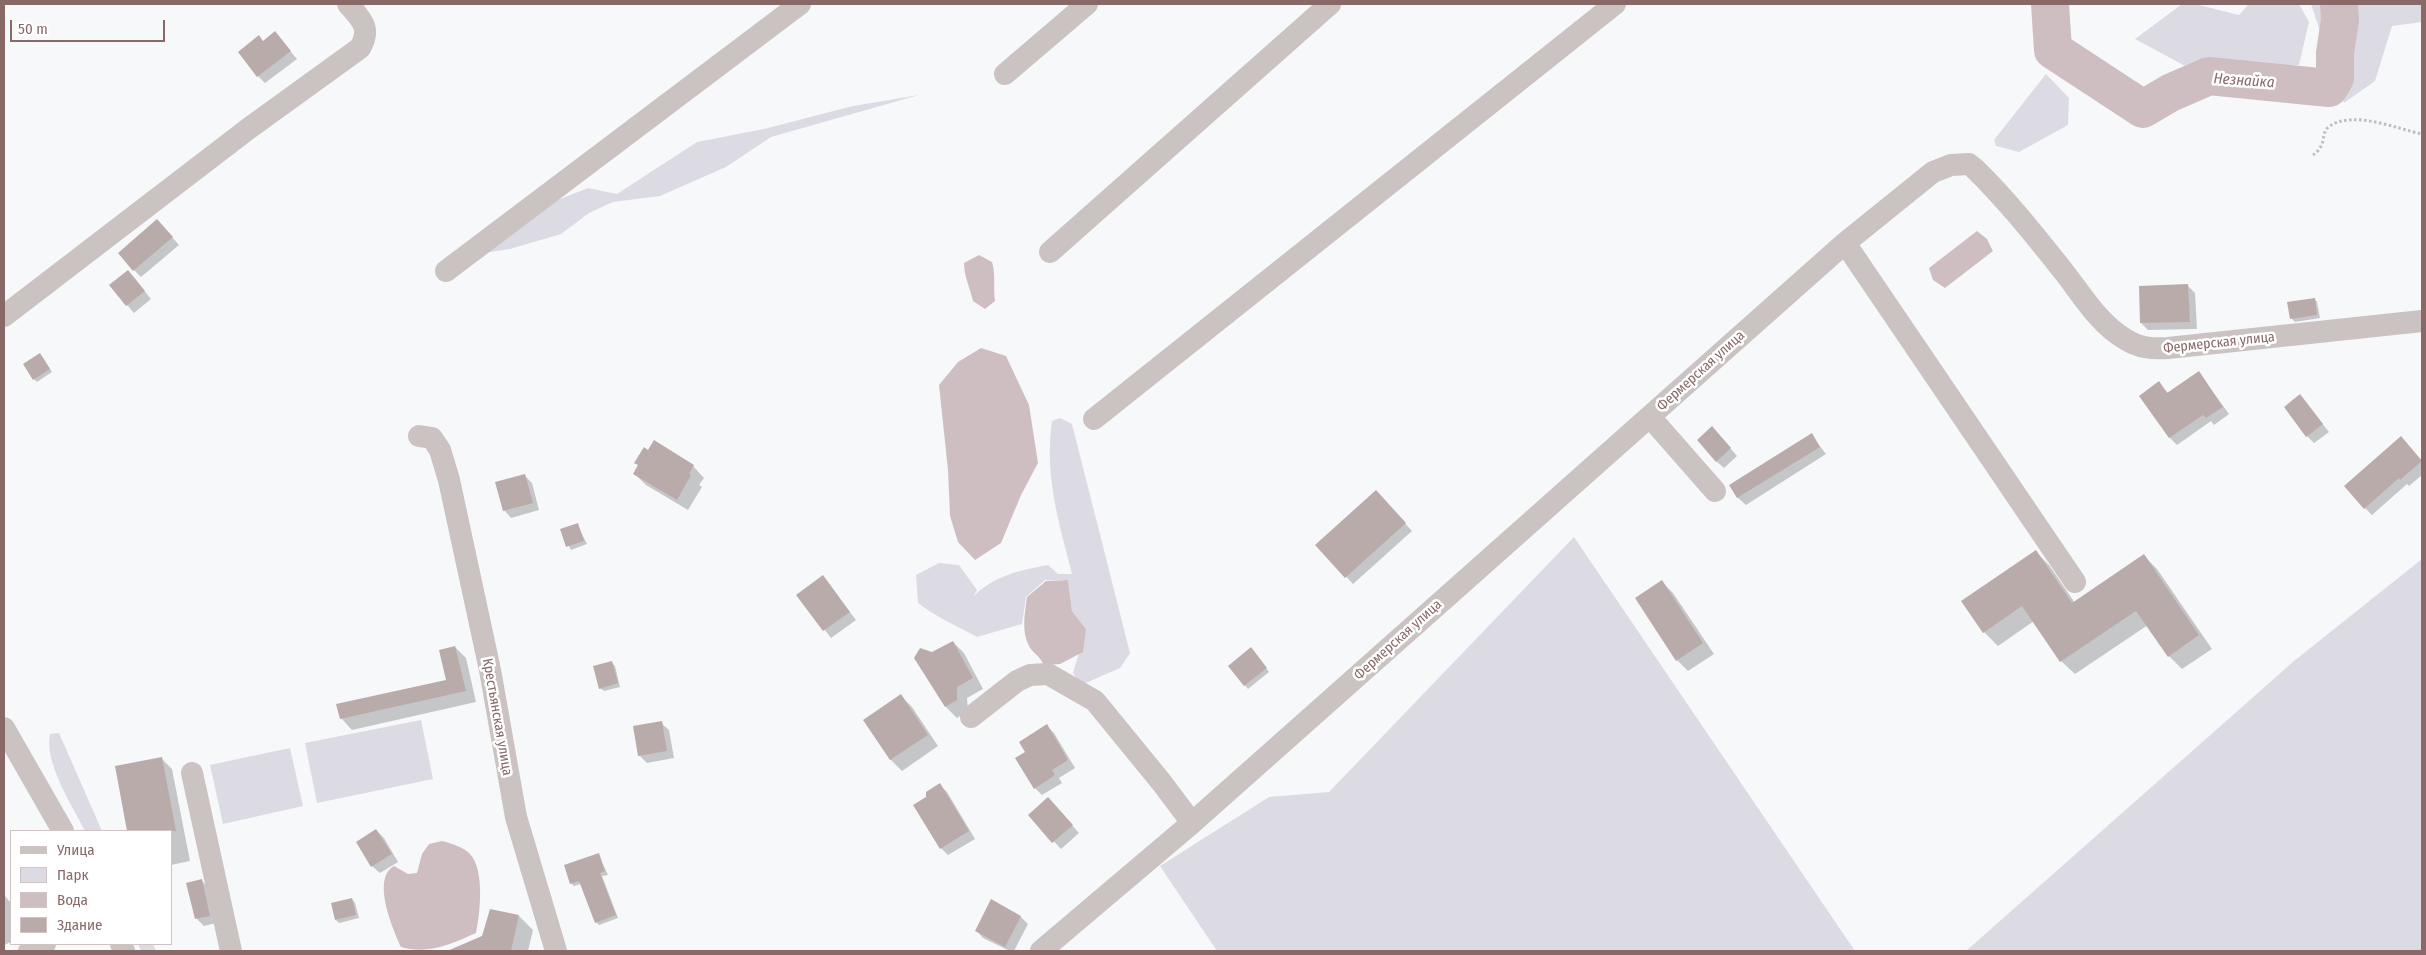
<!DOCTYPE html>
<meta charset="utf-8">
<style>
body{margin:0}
#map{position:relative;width:2426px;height:955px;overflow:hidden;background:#f7f8fa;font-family:"Fira Sans Condensed",sans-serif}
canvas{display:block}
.frame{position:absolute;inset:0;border:5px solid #896868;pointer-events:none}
.legend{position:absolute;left:10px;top:830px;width:162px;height:115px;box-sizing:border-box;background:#fff;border:1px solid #d0c3c3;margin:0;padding:6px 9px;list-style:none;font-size:15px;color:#896868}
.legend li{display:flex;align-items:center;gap:10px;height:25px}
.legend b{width:25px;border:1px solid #d0c3c3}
.scale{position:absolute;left:10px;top:20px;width:155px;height:22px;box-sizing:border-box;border:2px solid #896868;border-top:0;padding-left:6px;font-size:15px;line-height:18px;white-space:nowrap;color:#896868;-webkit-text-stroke:4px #fff;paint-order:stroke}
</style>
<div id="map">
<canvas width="2426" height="955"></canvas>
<div class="frame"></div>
<ul class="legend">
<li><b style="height:6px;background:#cbc2c2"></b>Улица</li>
<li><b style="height:14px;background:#dcdbe4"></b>Парк</li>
<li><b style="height:14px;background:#cebec1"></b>Вода</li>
<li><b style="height:14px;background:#baabab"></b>Здание</li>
</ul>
<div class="scale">50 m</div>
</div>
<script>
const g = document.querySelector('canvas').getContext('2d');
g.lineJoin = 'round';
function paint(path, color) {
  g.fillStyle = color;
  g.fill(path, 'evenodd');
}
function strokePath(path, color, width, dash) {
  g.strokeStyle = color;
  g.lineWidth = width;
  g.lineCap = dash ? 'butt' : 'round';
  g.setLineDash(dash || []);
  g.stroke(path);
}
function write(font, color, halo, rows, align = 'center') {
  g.font = font + ' "Fira Sans Condensed",sans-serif';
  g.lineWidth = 5;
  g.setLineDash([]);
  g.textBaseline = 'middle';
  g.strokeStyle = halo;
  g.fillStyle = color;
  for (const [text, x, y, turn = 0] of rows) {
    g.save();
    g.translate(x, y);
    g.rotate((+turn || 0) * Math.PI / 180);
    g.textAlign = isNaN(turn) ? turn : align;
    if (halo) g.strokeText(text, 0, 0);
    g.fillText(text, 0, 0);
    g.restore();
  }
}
paint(new Path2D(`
 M2182,4H2195L2239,15L2249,4H2299L2309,22L2299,65L2187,67L2135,39Z
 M2311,4H2422V22L2392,26L2375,81L2344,103Z
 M2046,74L2069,98L2068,125L2019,152L1996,146L1994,140Z
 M919,95L771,137L726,167L660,196L613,202L589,213L561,234L510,249L490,252L481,238L482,230L588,188L617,194L697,142L764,129L853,106Z
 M1060,418L1072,424L1130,653L1120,668L1081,685L1073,673L1086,629L1072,611L1068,580H1045L1026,597L1022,624L977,637C957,626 936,617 918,603L916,575L939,563L959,565L977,590L973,597C993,576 1020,570 1048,565L1058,574H1072C1059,522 1044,476 1052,421Z
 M1574,537L1855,951H1217L1160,866L1269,797L1329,792Z
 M2422,559V951H1966L2294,661Z
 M421,720L433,779L317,803L305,743Z
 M59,733L102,831H85C72,805 44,763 50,734Z
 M290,748L303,806L223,824L210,765Z
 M138,944H153L156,951H141Z`), '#dcdbe4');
paint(new Path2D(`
 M1977,231L1987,239L1993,251L1945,288L1933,280L1929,268Z
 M979,255L992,262C996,275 993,287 995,301L985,309L973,301C970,288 964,276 964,263Z
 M981,348L1006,356L1029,405L1038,463L1021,495L1001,543L975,560L958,542L950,516L948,470L939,385L958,362Z
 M1068,580L1072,611L1086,629L1083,652L1060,664L1044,665C1040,656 1033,653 1029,646C1021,631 1025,613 1027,597L1046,581Z
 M442,841C451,843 463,847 470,854C485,870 480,914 476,933C451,944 428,955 401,947C393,929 371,879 394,866L408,874L417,873L422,854L429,844Z`), '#cebec1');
paint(new Path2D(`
 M275,33L297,59L265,83L258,76L264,42Z
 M164,228L179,245L141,277L134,270Z
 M135,279L151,299L134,313L127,305Z
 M2188,286L2195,293L2197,329L2148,330L2141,323Z
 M2314,299L2317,302L2320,318L2295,322L2291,318Z
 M43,358L52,372L37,382L34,379Z
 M2199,373L2229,414L2214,425L2211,421L2177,445L2170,438L2159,383L2169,394Z
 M2300,396L2329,432L2314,443L2307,436Z
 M1719,435L1737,456L1724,468L1716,461Z
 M1811,435L1826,454L1746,505L1738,498L1731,485Z
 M2408,445L2422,462V475L2409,486L2407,484L2372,515L2365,508Z
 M636,463L693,466L704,478L699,485L702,487L688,510L646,485L635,474L639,466Z
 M525,476L532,483L539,510L511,518L504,510Z
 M1383,499L1412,531L1353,584L1317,545Z
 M577,524L587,544L571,550L561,530Z
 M2036,552L2049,565L2075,603L2144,556L2157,569L2212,649L2182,669L2169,656L2148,625L2075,674L2061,661L2034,621L1998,646L1984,632Z
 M823,577L856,620L831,638L798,595Z
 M1662,582L1673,593L1714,654L1688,671L1677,660Z
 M953,642L964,653L983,689L967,698L968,711L957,718L946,707L916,658L932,653Z
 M455,647L466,658L476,702L352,730L341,718L447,680Z
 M1254,652L1269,672L1248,689L1229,666Z
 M611,662L615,666L620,687L604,691L600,688Z
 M901,696L912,707L938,746L902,771L891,760L865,720Z
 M661,723L669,730L674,758L647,763L639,755Z
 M1047,726L1054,733L1075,768L1059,778L1062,783L1042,795L1035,788L1027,752Z
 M161,758L172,769L190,861L171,865V831H128L116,767Z
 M940,785L947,792L975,839L948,855L941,848Z
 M1055,806L1079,833L1061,849L1029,815Z
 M376,830L384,838L398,862L380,873L372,866Z
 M598,854L608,875L602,876L618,918L599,925L596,922L581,884L574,886L571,883Z
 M202,881L209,888L216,923L204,926L197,919Z
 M4,895L11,903V942L4,945Z
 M352,899L355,903L359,918L339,923L336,920Z
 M490,910L519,916L533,930L528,951H449L483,937Z
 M1021,917L1028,924L1014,951H1010L983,938L976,930Z`), '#0003');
strokePath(new Path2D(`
 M2050,4L2053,50L2143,109L2170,93L2209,76L2329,88L2335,78V53L2340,20L2339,4`), '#cebec1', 38);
paint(new Path2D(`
 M275,31L291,51L257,77L238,52L259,35L263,41Z
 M157,219L173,237L133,271L118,253Z
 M128,270L145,291L126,306L109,285Z
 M2188,284L2190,322L2140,323L2139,286Z
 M2315,298L2317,315L2290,319L2287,302Z
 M40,353L50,369L33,380L23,364Z
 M2199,371L2223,407L2206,418L2203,415L2169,438L2139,396L2159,381L2167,393Z
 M2300,394L2323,424L2306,437L2284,407Z
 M1712,426L1731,448L1716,462L1697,440Z
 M1812,433L1820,447L1737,498L1729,485Z
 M2401,436L2422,461L2400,480L2399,478L2364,509L2344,486Z
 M654,440L694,465L689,474L691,475L677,500L633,474L638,465L634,463L644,447L648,450Z
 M525,474L533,503L503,511L495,482Z
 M1376,490L1406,523L1345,578L1315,545Z
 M578,523L584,541L566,547L560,529Z
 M2036,550L2072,603L2144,554L2199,635L2168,657L2136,611L2060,662L2022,606L1983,633L1961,601Z
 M823,575L850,612L823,631L796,595Z
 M1662,580L1703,643L1676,661L1635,598Z
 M953,641L973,678L957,687V700L945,707L914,658L920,648L932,652Z
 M455,646L466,691L340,719L336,704L446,680L439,650Z
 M1251,647L1267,668L1244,686L1228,666Z
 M612,661L618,683L599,689L593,666Z
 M901,694L928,735L890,760L863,720Z
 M662,721L667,751L638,756L633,726Z
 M1047,724L1068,760L1052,770L1055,775L1034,789L1015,758L1025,752L1019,742Z
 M162,757L176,831H127L115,766Z
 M940,783L969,831L940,849L913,805L926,797V792Z
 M1048,797L1073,825L1052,843L1028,815Z
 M376,829L392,854L371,867L356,842Z
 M599,853L605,871L600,873L616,915L595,923L579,881L570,884L564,865Z
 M202,879L210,916L195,919L186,883Z
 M352,898L356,915L335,920L331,903Z
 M991,899L1021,916L1005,947L975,931Z
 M490,909L519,915L511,951H447L482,936Z`), '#baabab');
strokePath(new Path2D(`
 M2313,155C2316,153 2320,149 2321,146C2325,139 2322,131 2330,126C2353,110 2398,129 2422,134`), '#c2bcbc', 3, [2.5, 2.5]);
strokePath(new Path2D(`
 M1005,74L1087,4
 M1845,243L2075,582
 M1050,252L1330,4
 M446,271L800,4
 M4,316L248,129L360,48C372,28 361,19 348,4
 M1650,417L1715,491
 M1094,419L1615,4
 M419,436L432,438L440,450L449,480L490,670L516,817L556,951
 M971,717L1017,681L1030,675L1048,674L1095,701L1162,783L1192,823
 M4,728L63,831
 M192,773L231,951
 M121,944L124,951
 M29,951L45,944
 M1041,951L1192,823L1845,243L1933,172L1951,165L1969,164L1974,168C2007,200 2036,237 2064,272C2082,295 2099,324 2125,339C2139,348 2152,349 2168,348L2422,321`), '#cbc2c2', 22);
write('14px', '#896868', '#fff', [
 ["Фермерская улица",2219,343,-6],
 ["Фермерская улица",1701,371,-42],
 ["Фермерская улица",1398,640,-42],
 ["Крестьянская улица",497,717,80]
]);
write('italic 15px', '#8b696e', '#fff', [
 ["Незнайка",2244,81,4]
]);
</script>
